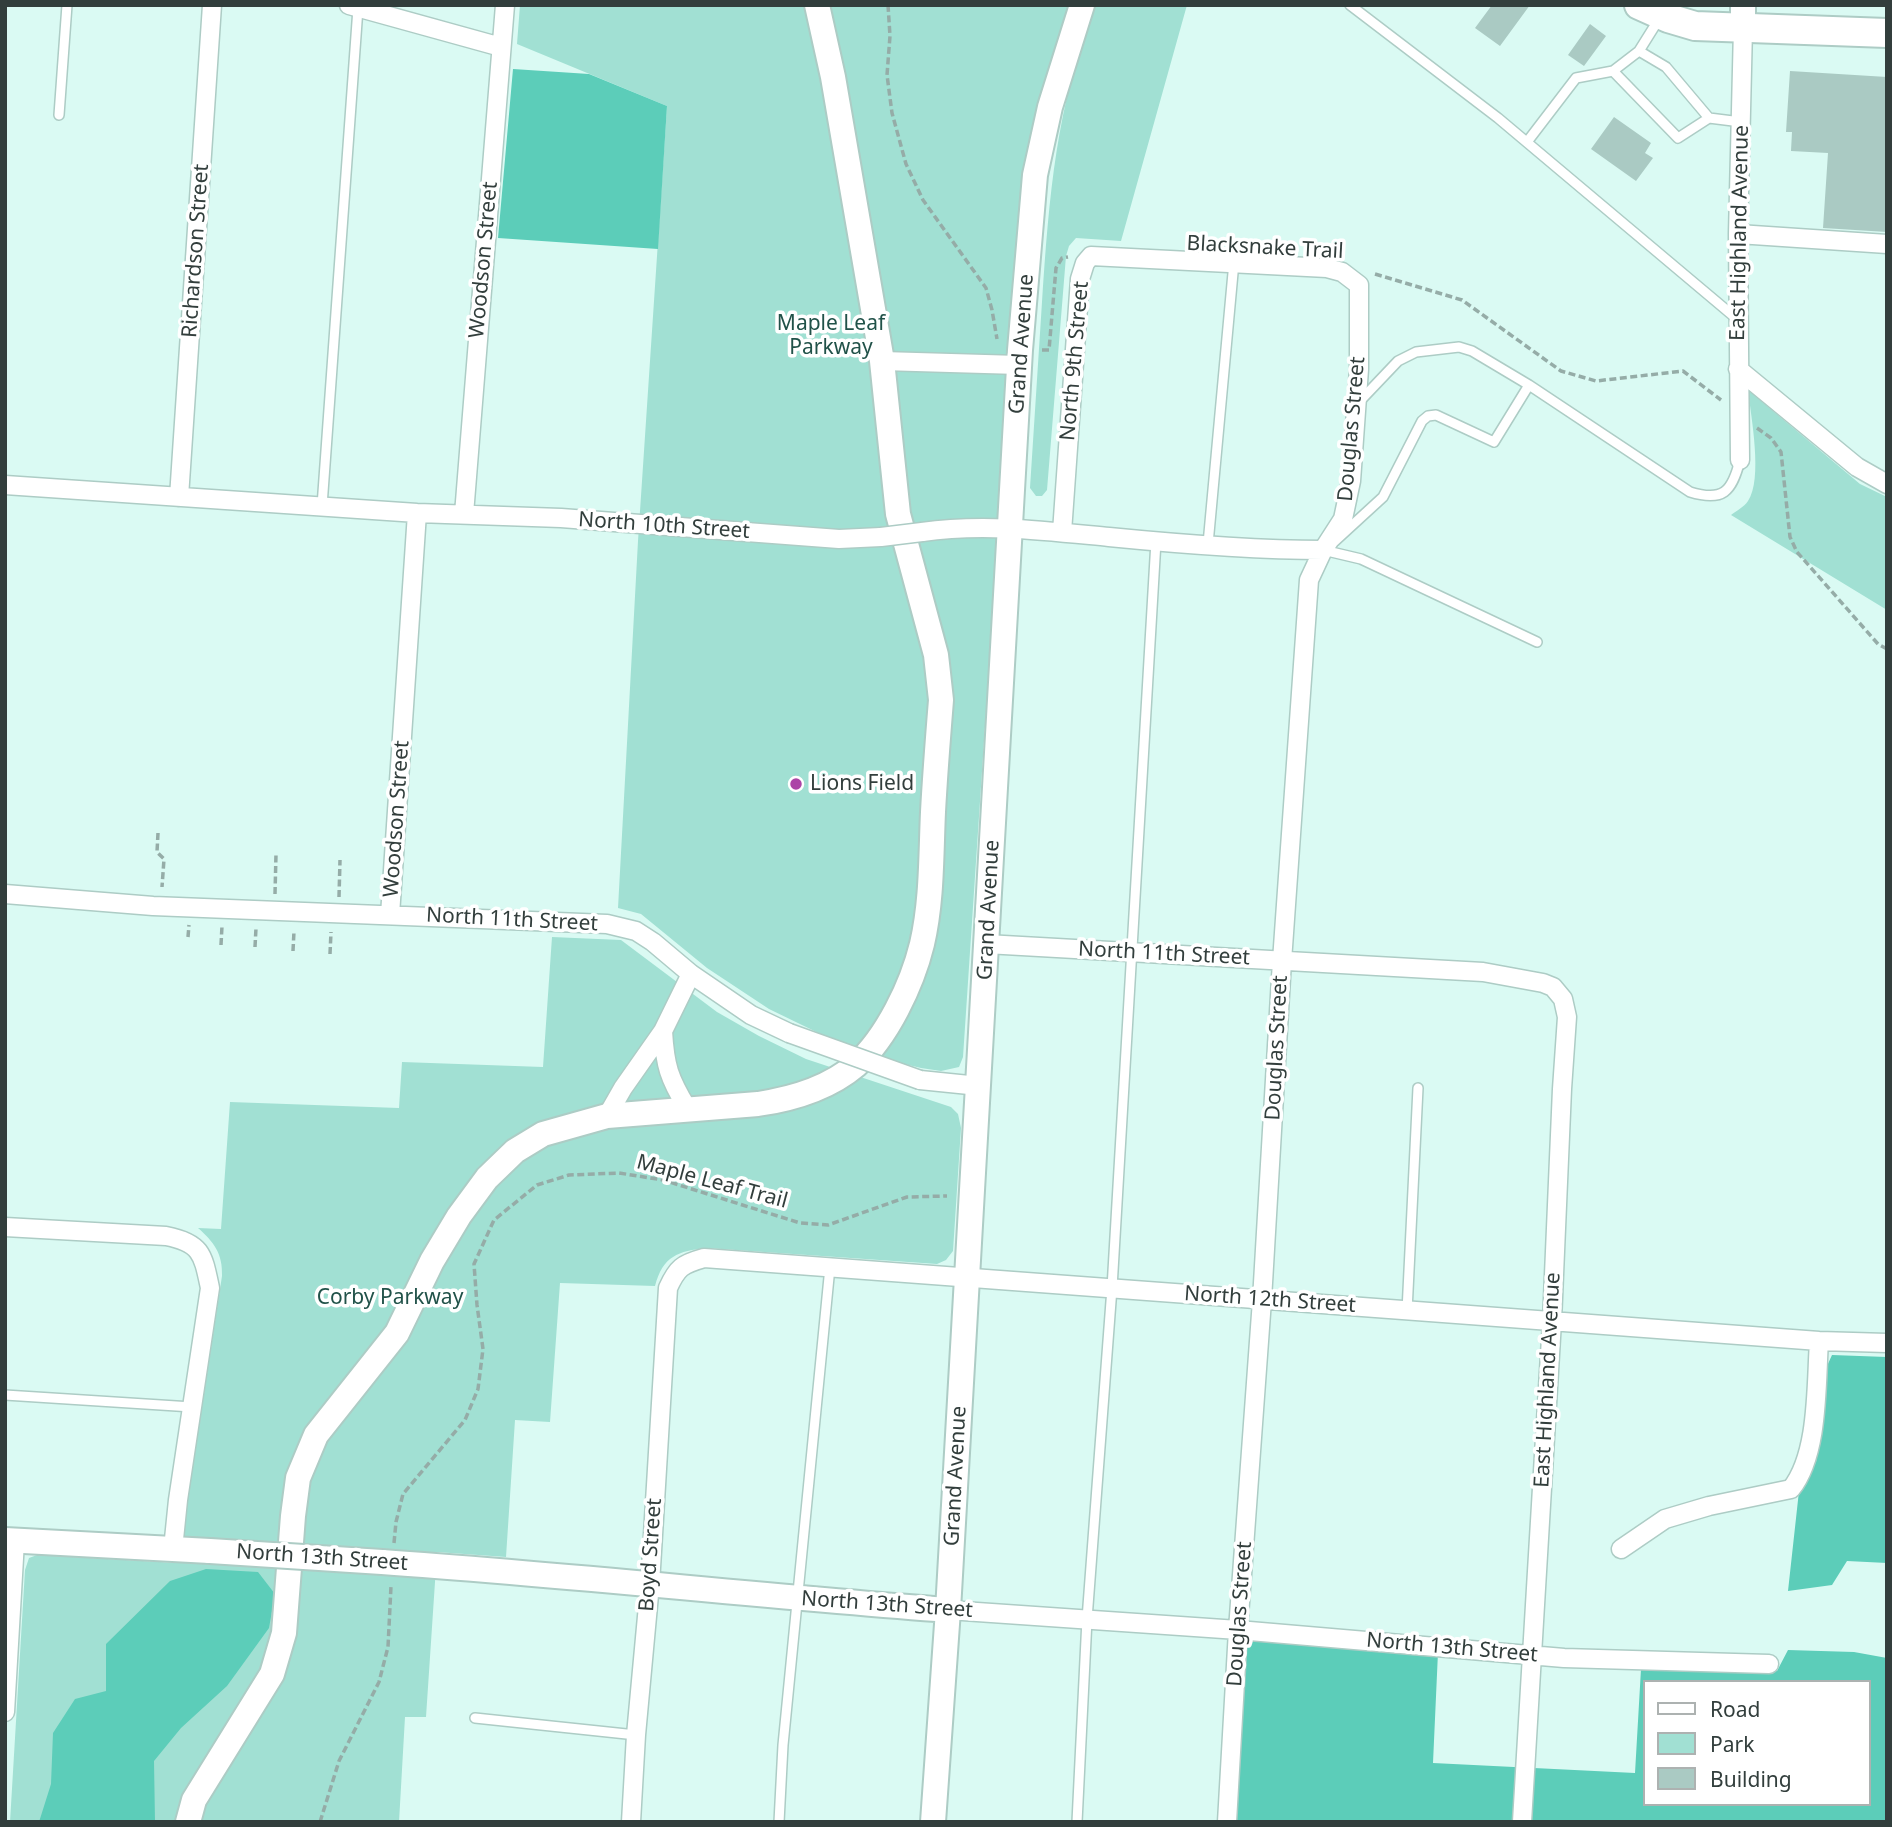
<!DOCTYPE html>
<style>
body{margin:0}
#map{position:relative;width:1892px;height:1827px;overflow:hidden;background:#dafaf3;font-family:"Noto Sans",sans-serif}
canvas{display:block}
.frame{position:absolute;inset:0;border:7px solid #323e3c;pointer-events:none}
.legend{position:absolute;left:1643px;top:1680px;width:228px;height:126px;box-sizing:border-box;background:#fff;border:2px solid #adb2b1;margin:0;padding:9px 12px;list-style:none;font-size:21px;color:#323e3c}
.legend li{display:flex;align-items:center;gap:14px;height:35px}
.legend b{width:35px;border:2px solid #adb2b1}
</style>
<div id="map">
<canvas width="1892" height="1827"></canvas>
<div class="frame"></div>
<ul class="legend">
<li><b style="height:9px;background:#fff"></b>Road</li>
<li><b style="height:19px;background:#a1e0d3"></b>Park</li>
<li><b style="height:19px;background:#aacac3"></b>Building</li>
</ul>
</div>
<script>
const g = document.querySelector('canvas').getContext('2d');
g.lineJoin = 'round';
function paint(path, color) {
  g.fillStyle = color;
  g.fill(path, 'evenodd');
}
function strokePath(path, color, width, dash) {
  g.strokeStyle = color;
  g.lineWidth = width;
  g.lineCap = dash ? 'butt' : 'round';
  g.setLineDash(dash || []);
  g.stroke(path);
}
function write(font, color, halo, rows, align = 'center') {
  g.font = font + ' "Noto Sans",sans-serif';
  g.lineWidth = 7;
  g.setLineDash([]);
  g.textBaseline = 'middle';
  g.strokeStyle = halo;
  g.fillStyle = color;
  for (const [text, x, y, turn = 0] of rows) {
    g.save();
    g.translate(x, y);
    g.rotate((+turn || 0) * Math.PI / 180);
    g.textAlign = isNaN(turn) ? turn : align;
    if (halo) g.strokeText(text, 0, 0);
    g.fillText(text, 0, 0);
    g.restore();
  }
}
paint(new Path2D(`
 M520,5H1070L1048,74L1017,245L963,1057L959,1067L941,1071L921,1068L896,1062L835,1041L769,1009L707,968L641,914L618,908L638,541L667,106L517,44Z
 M1096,5H1187L1121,241L1076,238L1069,246L1066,256L1047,490L1042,496H1036L1030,488C1034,426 1038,364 1042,302C1049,197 1056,104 1096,5Z
 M1748,390L1860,484L1887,497V610L1731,515C1736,511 1744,507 1748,501C1763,479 1751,417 1748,390Z
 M552,937L621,940L717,1012L759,1036L806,1059L951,1107L958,1114L961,1128L953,1251L946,1260L937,1264L707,1248C678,1251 663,1256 655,1286L560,1283L550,1422L515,1420L506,1557L437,1552L426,1717H405L399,1822H10L25,1570L29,1558L37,1555L178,1563L222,1276C223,1254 214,1242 198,1228L221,1229L230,1102L399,1108L402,1062L543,1067Z`), '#a1e0d3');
paint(new Path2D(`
 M513,69L589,74L667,106L658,249L498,238Z
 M1832,1355L1887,1357V1563L1847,1561L1832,1585L1788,1591L1799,1491L1816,1462L1827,1366Z
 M206,1569L258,1572L275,1594L269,1628L227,1686L181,1728L154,1761L155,1822H39L51,1784L53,1733L75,1699L106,1691V1644L170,1581Z
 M1252,1638L1438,1652L1433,1763L1635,1773L1641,1669L1777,1671L1788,1650L1854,1652L1887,1658V1822H1234L1244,1645ZM1645,1682H1869V1804H1645Z`), '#5ccdb9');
paint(new Path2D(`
 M1492,5H1530L1500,46L1475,28Z
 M1590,24L1606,36L1584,66L1568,55Z
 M1790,71L1887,77V232L1823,228L1828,153L1791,151L1792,132H1786Z
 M1614,117L1651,143L1645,153L1653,158L1636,181L1591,149Z`), '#aacac3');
const lane = new Path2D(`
 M1350,5L1498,118L1737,319
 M1639,51L1666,67L1709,118
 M1613,71L1678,138L1709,118L1741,122
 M59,115L67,5
 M1527,142L1576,78L1613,71L1639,51L1659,19
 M1359,402L1398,361L1416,352L1459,347L1472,351L1529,385L1690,492C1723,502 1732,492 1740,460
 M322,506L358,8
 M1335,541L1383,497L1422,421L1428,416L1436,415L1494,442L1529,385
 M1208,544L1234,262
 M1323,550L1361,559L1537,642
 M1407,1311L1418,1088
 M5,1395L192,1407
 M475,1718L636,1735
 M779,1822L783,1745L830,1267
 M1077,1822L1087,1619L1112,1288L1156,541`);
const street = new Path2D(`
 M349,5L501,47
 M1738,234L1887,244
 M882,361L1019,365
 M1738,369L1857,467L1887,484
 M1740,460L1738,234L1743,28
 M5,485L417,513L561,518L839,539L881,537
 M179,497L212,5
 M464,514L505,5
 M922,532C984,523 1047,531 1109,537C1180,544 1252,550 1323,550
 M1062,532L1080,279L1085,263L1091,256L1327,268L1342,272L1359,285V369L1351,481L1343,519L1323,550L1309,580L1282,961L1262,1300L1238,1630L1227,1822
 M5,894L153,906L607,924L636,931L653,942L691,974L751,1015L789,1033
 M390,915L417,513
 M986,944L1483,972L1543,983L1553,987L1563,999L1567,1017L1562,1089L1552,1321L1522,1822
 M663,1031C665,1066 669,1078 687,1108
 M920,1080L979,1086
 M607,1116L623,1088L663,1031L691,974
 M5,1227L166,1236C202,1243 203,1255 210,1288L178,1500L173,1549
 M1621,1549L1665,1519L1709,1506L1791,1489C1819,1454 1816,1385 1819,1341
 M948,1610L1238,1630L1564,1658L1769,1664
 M5,1712L15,1541
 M631,1822L636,1735L650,1584L668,1288C677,1268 682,1264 704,1258L1819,1341L1887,1343`);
const secondary = new Path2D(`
 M1743,28V5
 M5,1540L210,1551
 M382,1562C571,1575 759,1596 948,1610
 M188,1822L194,1800L272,1674L284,1633L293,1516L298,1478L316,1435L397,1333L432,1261L459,1216L487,1178L515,1151L543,1134L607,1116L758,1104C792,1099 829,1088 856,1065C887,1037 912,985 922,944C932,901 931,856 933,812C935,774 938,737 941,700L936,655L898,514L882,361L833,77L817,5
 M933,1822L948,1610L1020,350L1035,175L1050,107L1082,5`);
const primary = new Path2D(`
 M1639,5L1668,18L1695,26L1887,33`);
strokePath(lane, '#adccc5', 12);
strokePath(street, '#adccc5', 21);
strokePath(secondary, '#adccc5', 28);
strokePath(primary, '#adccc5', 32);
strokePath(new Path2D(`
 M888,5L890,36L887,75L892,113L906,164L923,200L986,288L992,310L997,339
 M1375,274L1462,300L1561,371L1596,381L1683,371L1721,400
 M1042,350H1049L1056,268L1062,258L1068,257
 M1757,428L1771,438L1781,452L1790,537L1797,552L1878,644L1887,649
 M158,833L157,852L164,859L162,887
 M275,894L276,854
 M339,897L340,860
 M188,937L189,925
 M221,945L222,926
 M255,947L256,928
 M293,951L294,931
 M330,954L331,932
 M394,1543L396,1522L403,1494L465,1420L478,1389L483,1349L477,1305L474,1264L494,1220L537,1185L569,1175L619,1173L663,1180L800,1223L828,1225L907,1197L947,1196
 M320,1822L339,1761L379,1682L388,1647L391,1586`), '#95aca7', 3.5, [7, 3.5]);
strokePath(lane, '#fff', 9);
strokePath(street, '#fff', 18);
strokePath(secondary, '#fff', 24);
strokePath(primary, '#fff', 28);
const streetBridge = new Path2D(`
 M881,537L922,532
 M789,1033L920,1080`);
const secondaryBridge = new Path2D(`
 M210,1551L382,1562`);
strokePath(streetBridge, '#adccc5', 21, []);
strokePath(secondaryBridge, '#adccc5', 28, []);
strokePath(streetBridge, '#fff', 18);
strokePath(secondaryBridge, '#fff', 24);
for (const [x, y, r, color] of [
 [796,784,7,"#ac44a7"]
]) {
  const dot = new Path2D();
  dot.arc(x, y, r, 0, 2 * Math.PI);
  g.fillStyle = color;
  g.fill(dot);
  strokePath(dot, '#fff', 2.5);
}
write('21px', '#323e3c', '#fff', [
 ["East Highland Avenue",1740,233,-89],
 ["Blacksnake Trail",1265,248,3],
 ["Richardson Street",196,251,-86],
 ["Woodson Street",484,260,-85],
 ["Grand Avenue",1022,344,-86],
 ["North 9th Street",1075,361,-85],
 ["Douglas Street",1352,429,-85],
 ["North 10th Street",664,526,4],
 ["Woodson Street",397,819,-86],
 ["Grand Avenue",989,910,-87],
 ["North 11th Street",512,920,3],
 ["North 11th Street",1164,954,3],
 ["Douglas Street",1277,1048,-87],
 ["Maple Leaf Trail",712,1182,15],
 ["North 12th Street",1270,1300,4],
 ["East Highland Avenue",1548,1380,-87],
 ["Grand Avenue",956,1476,-87],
 ["Boyd Street",651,1555,-86],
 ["North 13th Street",322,1558,4],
 ["North 13th Street",887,1605,4],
 ["Douglas Street",1240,1614,-86],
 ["North 13th Street",1452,1648,5]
]);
write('21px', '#215249', '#fff', [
 ["Maple Leaf",831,324],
 ["Parkway",831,348],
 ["Corby Parkway",390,1298]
]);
write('21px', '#323e3c', '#fff', [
 ["Lions Field",810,784]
], 'left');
</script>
